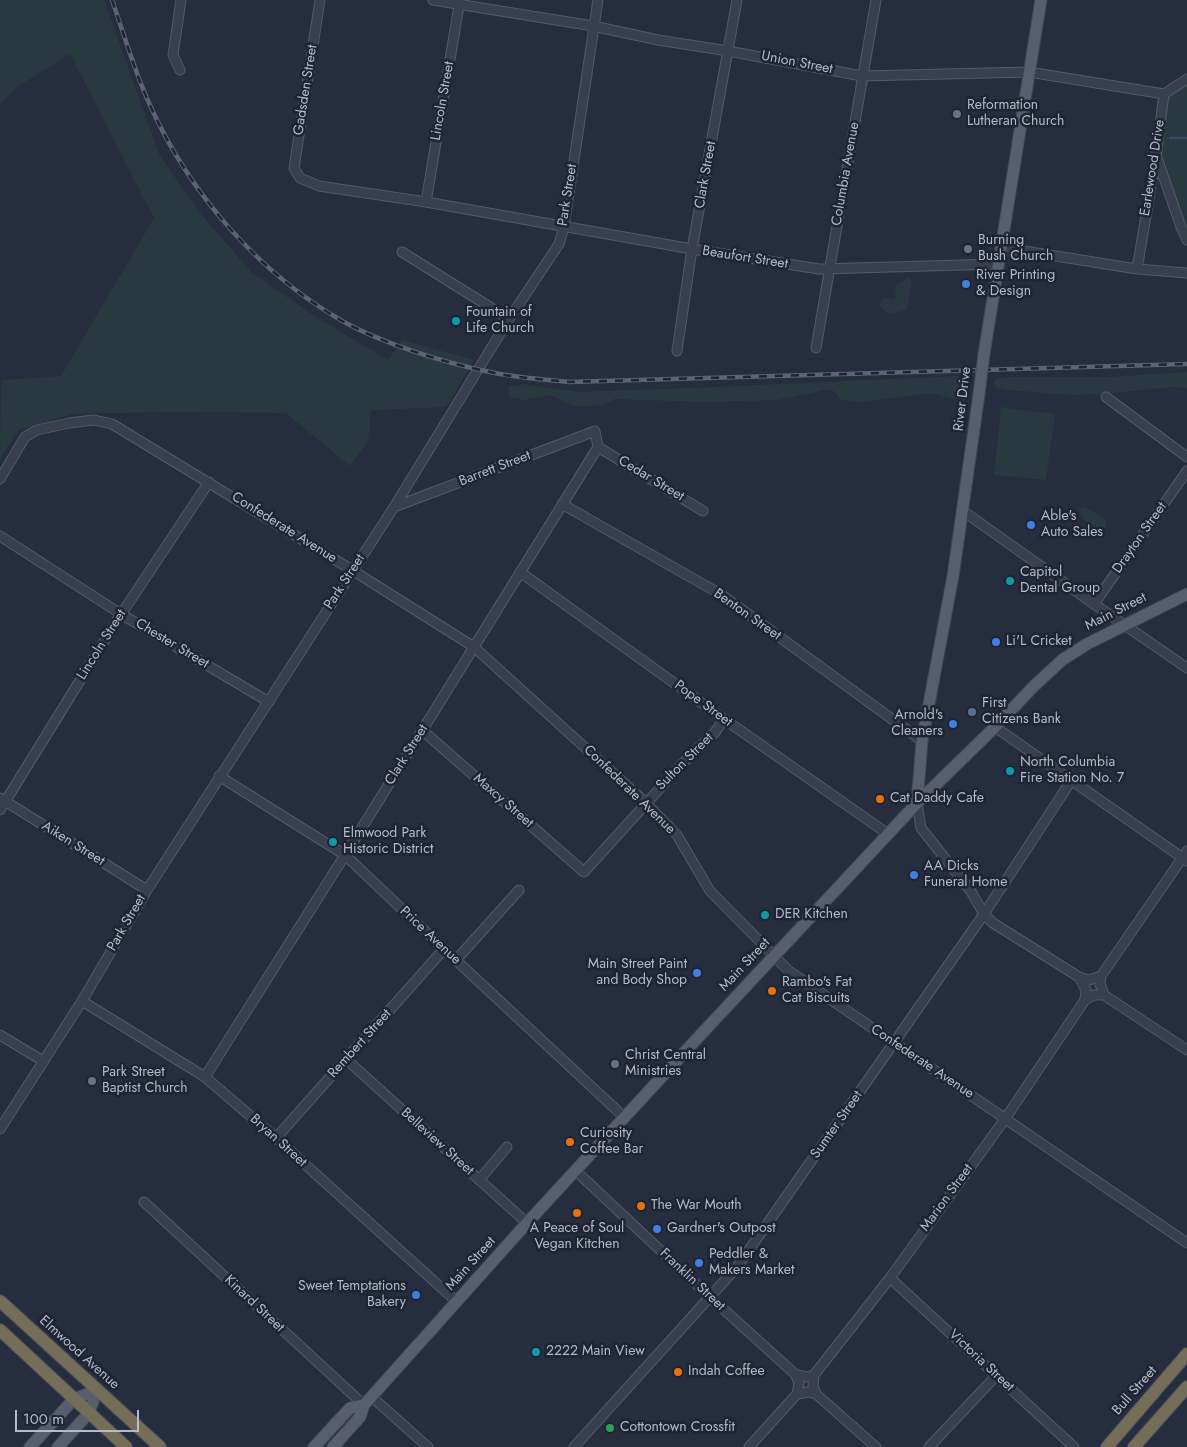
<!DOCTYPE html>
<style>
body{margin:0}
#map{position:relative;width:1187px;height:1447px;overflow:hidden;background:#262d3f;font-family:Jost,sans-serif}
canvas{display:block}
.scale{position:absolute;left:15px;top:1410px;width:124px;height:22px;box-sizing:border-box;border:2px solid #b6bbc9;border-top:0;padding-left:6px;font-size:15px;line-height:18px;white-space:nowrap;color:#b6bbc9;-webkit-text-stroke:4px #1f2434;paint-order:stroke}
</style>
<div id="map">
<canvas width="1187" height="1447"></canvas>
<div class="scale">100 m</div>
</div>
<script>
const g = document.querySelector('canvas').getContext('2d');
g.lineJoin = 'round';
function paint(path, color) {
  g.fillStyle = color;
  g.fill(path, 'evenodd');
}
function strokePath(path, color, width, dash) {
  g.strokeStyle = color;
  g.lineWidth = width;
  g.lineCap = dash ? 'butt' : 'round';
  g.setLineDash(dash || []);
  g.stroke(path);
}
function write(font, color, halo, rows, align = 'center') {
  g.font = font + ' Jost,sans-serif';
  g.lineWidth = 5;
  g.setLineDash([]);
  g.textBaseline = 'middle';
  g.strokeStyle = halo;
  g.fillStyle = color;
  for (const [text, x, y, turn = 0] of rows) {
    g.save();
    g.translate(x, y);
    g.rotate((+turn || 0) * Math.PI / 180);
    g.textAlign = isNaN(turn) ? turn : align;
    if (halo) g.strokeText(text, 0, 0);
    g.fillText(text, 0, 0);
    g.restore();
  }
}
paint(new Path2D(`
 M0,0H104L160,156L200,213L252,273L313,315L388,360L402,340L474,360L446,407L371,410L368,442L350,466L286,413L170,412L73,414L19,430L0,458L1,380L61,376L154,218L70,54L17,87L0,105Z
 M1187,79V240L1156,157L1164,94Z
 M909,278L912,281L907,310L889,314L879,306L882,299L884,298L895,299L896,285L902,282L905,279Z
 M1187,372V388L1172,387L1114,393L1074,395L1007,390L998,388L994,383L996,379L1007,377H1109Z
 M958,376L966,384L964,400L953,399L933,393L860,402L841,400L834,391L825,390L778,400L706,402L614,399L604,405L577,407L550,395L525,400L510,398L508,387L524,384L577,392L691,388Z
 M1001,407L1055,414L1046,480L994,475Z
 M1084,507L1105,518L1106,527L1103,530H1093L1081,517L1079,508Z`), '#283a40');
strokePath(new Path2D(`
 M1170,138H1187`), '#3c4867', 2.5);
const minor = new Path2D(`
 M320,0L294,168L300,178L319,186L426,202L692,249L819,269L998,264L1002,253L1012,249L1137,269L1187,273
 M433,0L593,26L658,40L728,51L862,76L1029,72L1164,94
 M180,70L173,55L181,0
 M1157,158L1181,227L1187,240
 M426,202L460,0
 M402,252L509,319
 M1137,269L1156,157L1164,94L1187,79
 M816,348L876,0
 M677,351L692,249L737,0
 M1106,397L1187,457
 M598,447L703,511
 M0,479L25,437L37,430L69,423L94,420L112,424L352,570L474,647L645,802L677,835L710,891L789,971L1187,1243
 M562,504L722,595L922,741
 M963,511L1094,604L1187,668
 M0,536L121,614L269,702
 M520,572L724,719L888,834
 M1094,604L1187,471
 M995,727L1187,861
 M422,730L584,872L682,764L715,732L724,719
 M219,776L345,855L444,949L624,1117
 M0,798L147,890
 M917,803L921,828L970,890L984,914L993,923L1079,977L1089,980L1101,976
 M0,810L118,619L209,482
 M1187,851L1101,976L1100,984L1104,995L1187,1050
 M456,960L519,890
 M1079,977L1086,990L1085,1000
 M82,1001L205,1077L276,1138L457,1302
 M0,1035L43,1061
 M347,1060L527,1223
 M205,1077L345,855L598,447L595,431L394,507
 M0,1129L82,1001L147,890L394,507L509,319L559,244L564,227L598,0
 M276,1138L444,949
 M576,1171L710,1297L795,1374L806,1377L814,1375
 M479,1180L507,1147
 M144,1202L364,1405
 M890,1278L1074,1447
 M797,1394L808,1392L816,1394L876,1447
 M816,1394L813,1386L814,1375L890,1278L1005,1119L1085,1000L1094,995H1104
 M372,1397L428,1447
 M574,1447L737,1267L984,914L1071,781
 M749,1447L797,1394L799,1383L795,1374
 M929,1447L996,1376`);
const major = new Path2D(`
 M984,354L1041,0
 M917,803L922,741L953,576L979,394
 M30,1447L74,1399L97,1390
 M58,1447L89,1413L97,1390
 M314,1447L350,1408L364,1405
 M333,1447L360,1417L364,1405L527,1223L693,1043L917,803L995,727L1033,687L1062,660L1087,644L1187,594`);
const highway = new Path2D(`
 M0,1301L160,1447
 M0,1330L126,1447
 M1107,1447L1187,1354
 M1134,1447L1187,1387`);
strokePath(minor, '#555a69', 11);
strokePath(major, '#434858', 13);
strokePath(highway, '#424756', 14);
strokePath(minor, '#3a3f4f', 9);
strokePath(major, '#585e6e', 11);
strokePath(highway, '#746d57', 12);
const rail = new Path2D(`
 M112,0C124,34 134,70 149,103C189,193 258,273 344,322C384,344 445,363 490,372C516,378 543,379 569,382L1187,364`);
strokePath(rail, '#5c6375', 4.5);
strokePath(rail, '#1f2434', 2.5, [8]);
const majorBridge = new Path2D(`
 M979,394L984,354`);
strokePath(majorBridge, '#434858', 13, []);
strokePath(majorBridge, '#585e6e', 11);
for (const [x, y, r, color] of [
 [957,114,5,"#6b7280"],
 [968,249,5,"#6b7280"],
 [966,284,5,"#3f7fe0"],
 [456,321,5,"#0f9aa8"],
 [1031,525,5,"#3f7fe0"],
 [1010,581,5,"#0f9aa8"],
 [996,642,5,"#3f7fe0"],
 [972,712,5,"#5c6f8a"],
 [953,724,5,"#3f7fe0"],
 [1010,771,5,"#0f9aa8"],
 [880,799,5,"#e8710a"],
 [333,842,5,"#0f9aa8"],
 [914,875,5,"#3f7fe0"],
 [765,915,5,"#0f9aa8"],
 [697,973,5,"#3f7fe0"],
 [772,991,5,"#e8710a"],
 [615,1064,5,"#6b7280"],
 [92,1081,5,"#6b7280"],
 [570,1142,5,"#e8710a"],
 [641,1206,5,"#e8710a"],
 [577,1213,5,"#e8710a"],
 [657,1229,5,"#3f7fe0"],
 [699,1263,5,"#3f7fe0"],
 [416,1295,5,"#3f7fe0"],
 [536,1352,5,"#0f9aa8"],
 [678,1372,5,"#e8710a"],
 [610,1428,5,"#2e9e5b"]
]) {
  const dot = new Path2D();
  dot.arc(x, y, r, 0, 2 * Math.PI);
  g.fillStyle = color;
  g.fill(dot);
  strokePath(dot, '#1f2434', 2);
}
write('14px', '#b6bbc9', '#1f2434', [
 ["Union Street",797,63,11],
 ["Gadsden Street",306,90,-81],
 ["Lincoln Street",443,101,-80],
 ["Earlewood Drive",1153,168,-81],
 ["Columbia Avenue",846,174,-80],
 ["Clark Street",706,175,-80],
 ["Park Street",568,195,-81],
 ["Beaufort Street",745,258,9],
 ["River Drive",963,399,-83],
 ["Barrett Street",495,469,-21],
 ["Cedar Street",651,479,31],
 ["Confederate Avenue",284,528,32],
 ["Drayton Street",1140,538,-55],
 ["Park Street",345,582,-57],
 ["Main Street",1116,612,-27],
 ["Benton Street",747,615,35],
 ["Chester Street",172,644,31],
 ["Lincoln Street",102,645,-58],
 ["Pope Street",703,704,36],
 ["Clark Street",407,755,-58],
 ["Sulton Street",685,762,-45],
 ["Confederate Avenue",629,790,44],
 ["Maxcy Street",503,801,41],
 ["Aiken Street",73,844,32],
 ["Park Street",127,923,-60],
 ["Price Avenue",430,936,43],
 ["Main Street",745,965,-47],
 ["Rembert Street",360,1044,-48],
 ["Confederate Avenue",922,1062,34],
 ["Sumter Street",837,1125,-55],
 ["Bryan Street",278,1141,42],
 ["Belleview Street",437,1142,42],
 ["Marion Street",947,1198,-54],
 ["Main Street",471,1264,-48],
 ["Franklin Street",692,1280,43],
 ["Kinard Street",254,1304,43],
 ["Elmwood Avenue",79,1353,42],
 ["Victoria Street",981,1361,43],
 ["Bull Street",1135,1391,-49]
]);
write('14px', '#b6bbc9', '#1f2434', [
 ["Reformation",967,106],
 ["Lutheran Church",967,122],
 ["Burning",978,241],
 ["Bush Church",978,257],
 ["River Printing",976,276],
 ["& Design",976,292],
 ["Fountain of",466,313],
 ["Life Church",466,329],
 ["Able's",1041,517],
 ["Auto Sales",1041,533],
 ["Capitol",1020,573],
 ["Dental Group",1020,589],
 ["Li'L Cricket",1006,642],
 ["First",982,704],
 ["Citizens Bank",982,720],
 ["Arnold's",943,716,"right"],
 ["Cleaners",943,732,"right"],
 ["North Columbia",1020,763],
 ["Fire Station No. 7",1020,779],
 ["Cat Daddy Cafe",890,799],
 ["Elmwood Park",343,834],
 ["Historic District",343,850],
 ["AA Dicks",924,867],
 ["Funeral Home",924,883],
 ["DER Kitchen",775,915],
 ["Main Street Paint",687,965,"right"],
 ["and Body Shop",687,981,"right"],
 ["Rambo's Fat",782,983],
 ["Cat Biscuits",782,999],
 ["Christ Central",625,1056],
 ["Ministries",625,1072],
 ["Park Street",102,1073],
 ["Baptist Church",102,1089],
 ["Curiosity",580,1134],
 ["Coffee Bar",580,1150],
 ["The War Mouth",651,1206],
 ["A Peace of Soul",577,1229,"center"],
 ["Vegan Kitchen",577,1245,"center"],
 ["Gardner's Outpost",667,1229],
 ["Peddler &",709,1255],
 ["Makers Market",709,1271],
 ["Sweet Temptations",406,1287,"right"],
 ["Bakery",406,1303,"right"],
 ["2222 Main View",546,1352],
 ["Indah Coffee",688,1372],
 ["Cottontown Crossfit",620,1428]
], 'left');
</script>
